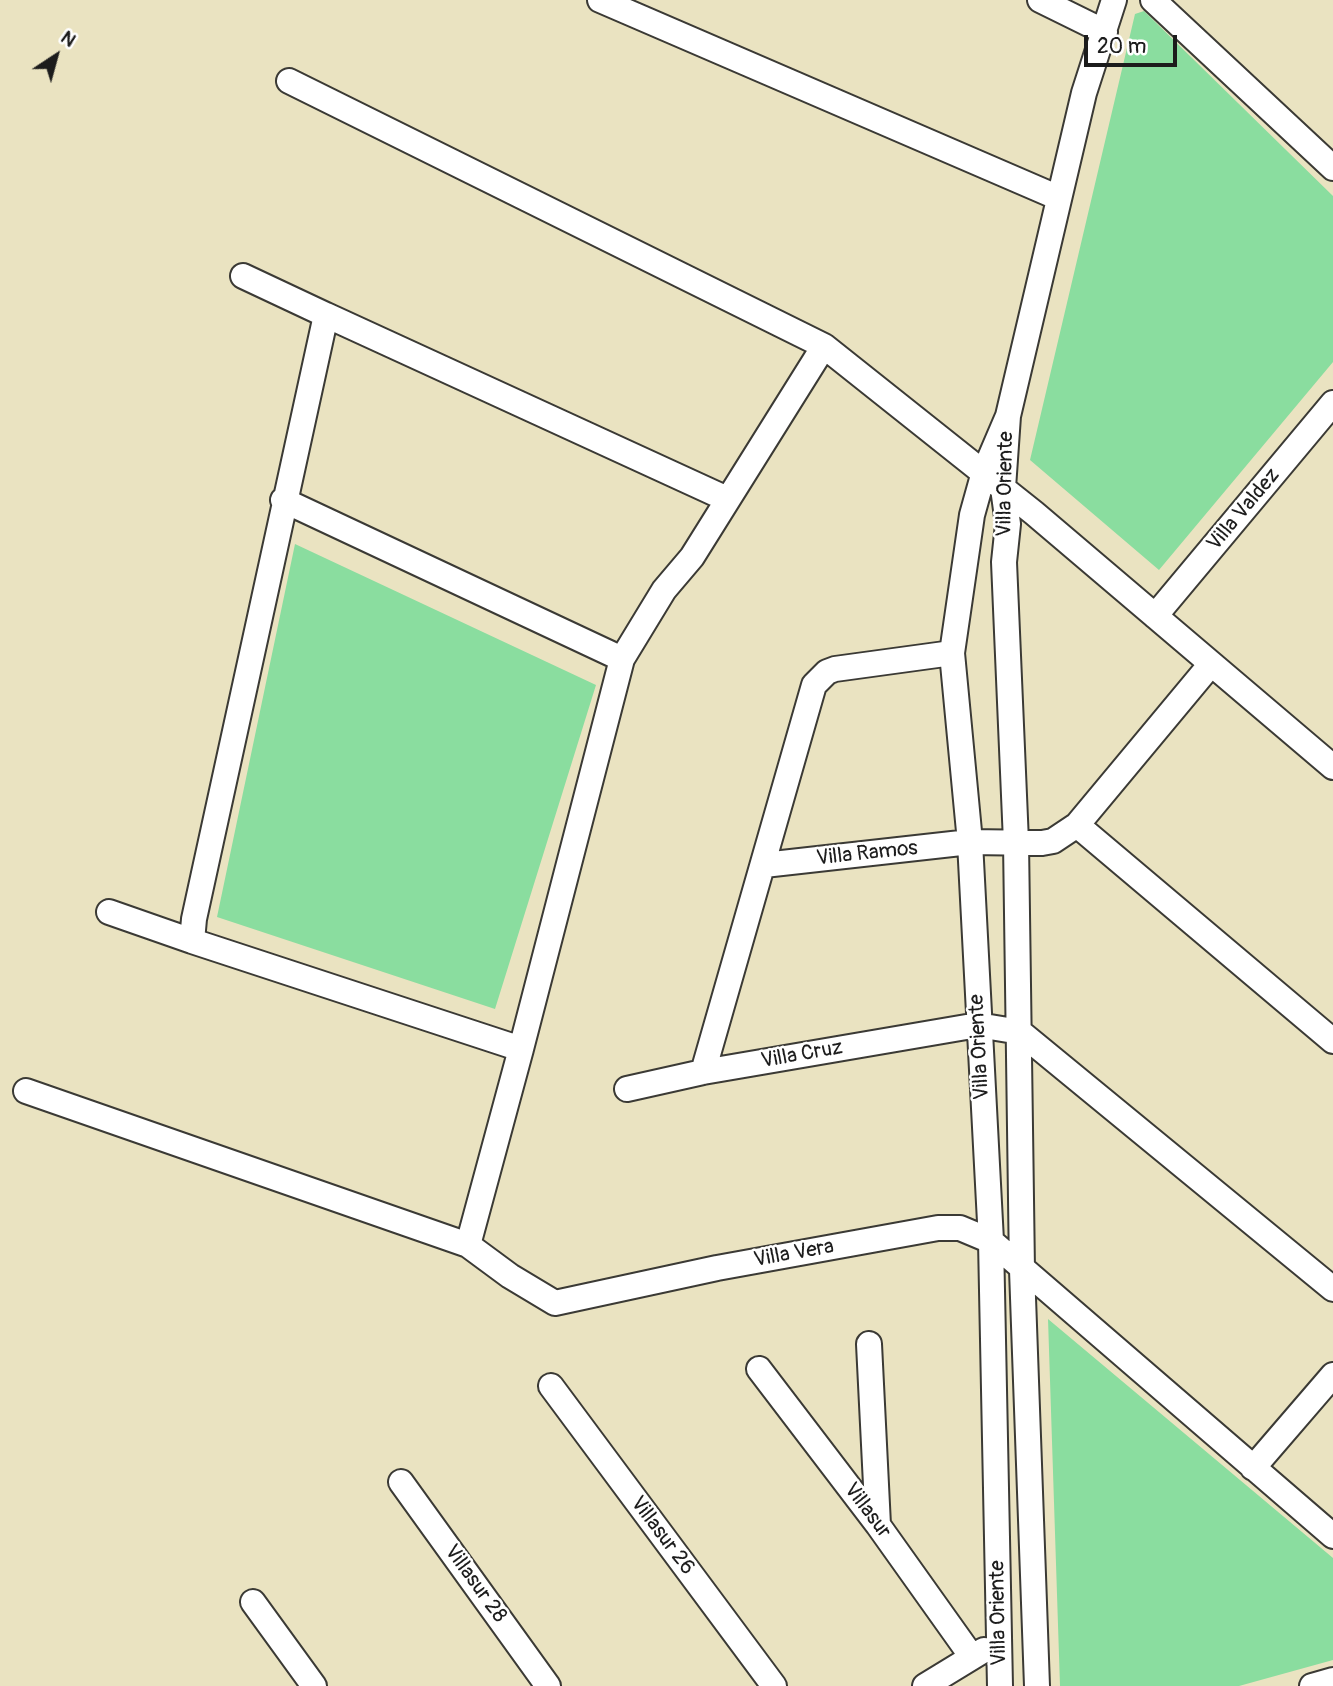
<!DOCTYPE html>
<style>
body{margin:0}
#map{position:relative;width:1333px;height:1686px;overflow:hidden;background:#eae3c1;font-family:Pangolin,sans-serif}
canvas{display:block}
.north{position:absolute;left:21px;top:21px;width:70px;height:70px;-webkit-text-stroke:5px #fff;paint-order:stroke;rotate:36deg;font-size:19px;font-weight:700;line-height:28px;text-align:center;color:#1c1c1c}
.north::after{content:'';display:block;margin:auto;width:24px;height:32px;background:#1c1c1c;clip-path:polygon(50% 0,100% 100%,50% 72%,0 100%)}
.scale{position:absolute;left:1084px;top:35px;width:93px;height:32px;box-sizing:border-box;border:4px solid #1c1c1c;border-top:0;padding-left:9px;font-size:21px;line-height:24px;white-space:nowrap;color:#1c1c1c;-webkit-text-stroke:5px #fff;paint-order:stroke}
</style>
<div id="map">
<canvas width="1333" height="1686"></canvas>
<div class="north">N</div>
<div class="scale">20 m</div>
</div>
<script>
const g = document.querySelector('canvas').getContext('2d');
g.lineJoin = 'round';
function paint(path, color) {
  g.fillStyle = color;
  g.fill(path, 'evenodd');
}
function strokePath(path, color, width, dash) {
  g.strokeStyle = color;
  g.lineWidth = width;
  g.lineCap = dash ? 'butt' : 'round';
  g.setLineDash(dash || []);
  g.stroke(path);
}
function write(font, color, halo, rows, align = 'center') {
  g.font = font + ' Pangolin,sans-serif';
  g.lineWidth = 5;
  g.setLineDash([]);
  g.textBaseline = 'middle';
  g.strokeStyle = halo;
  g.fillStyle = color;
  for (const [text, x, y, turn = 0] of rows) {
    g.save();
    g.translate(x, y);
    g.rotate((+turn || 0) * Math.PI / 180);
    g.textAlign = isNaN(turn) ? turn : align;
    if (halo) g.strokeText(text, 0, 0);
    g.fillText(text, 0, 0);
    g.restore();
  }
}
paint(new Path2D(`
 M1144,11L1333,196V362L1159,570L1030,460L1135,14Z
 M295,544L596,685L495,1009L217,917Z
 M1048,1319L1333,1558V1660L1239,1686H1060Z`), '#8add9f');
const street = new Path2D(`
 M600,0L1059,198
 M1040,0L1105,32
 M1153,0L1333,168
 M289,81L824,346
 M243,276L326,315
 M1008,416L1084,93L1114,0
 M727,499L326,315L194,919L192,941L521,1049L622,659L664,590L692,557L824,346L1034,513L1333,767
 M283,500L622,659
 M1155,616L1333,403
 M1077,825L1333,1041
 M764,865L970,842L1042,843L1053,841L1077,825L1211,664
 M109,912L192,941
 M703,1072L814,685L827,672L835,669L952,653
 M627,1089L703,1072L978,1025L1020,1032L1333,1289
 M26,1091L468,1245L510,1276L555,1303L717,1268L938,1228H960L991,1241L1333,1536
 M468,1245L521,1049
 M869,1344L878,1525
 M759,1369L878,1525L972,1657
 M551,1386L774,1686
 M1253,1468L1333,1375
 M401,1482L548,1686
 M253,1602L314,1686
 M925,1686L984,1650
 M1000,1686L991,1241L970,842L952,653L972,515L984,472L1008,416L1003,488L1008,524L1004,562L1016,842L1022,1270L1037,1686
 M1312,1686L1333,1680`);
strokePath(street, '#3b3a35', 28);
strokePath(street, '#fff', 24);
write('21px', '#1c1c1c', '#fff', [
 ["Villa Oriente",1006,484,-89],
 ["Villa Valdez",1244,510,-50],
 ["Villa Ramos",867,854,-6],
 ["Villa Oriente",980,1047,-93],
 ["Villa Cruz",802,1055,-10],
 ["Villa Vera",794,1254,-10],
 ["Villasur",867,1511,53],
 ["Villasur 26",662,1536,53],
 ["Villasur 28",475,1584,54],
 ["Villa Oriente",999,1613,-91]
]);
</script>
